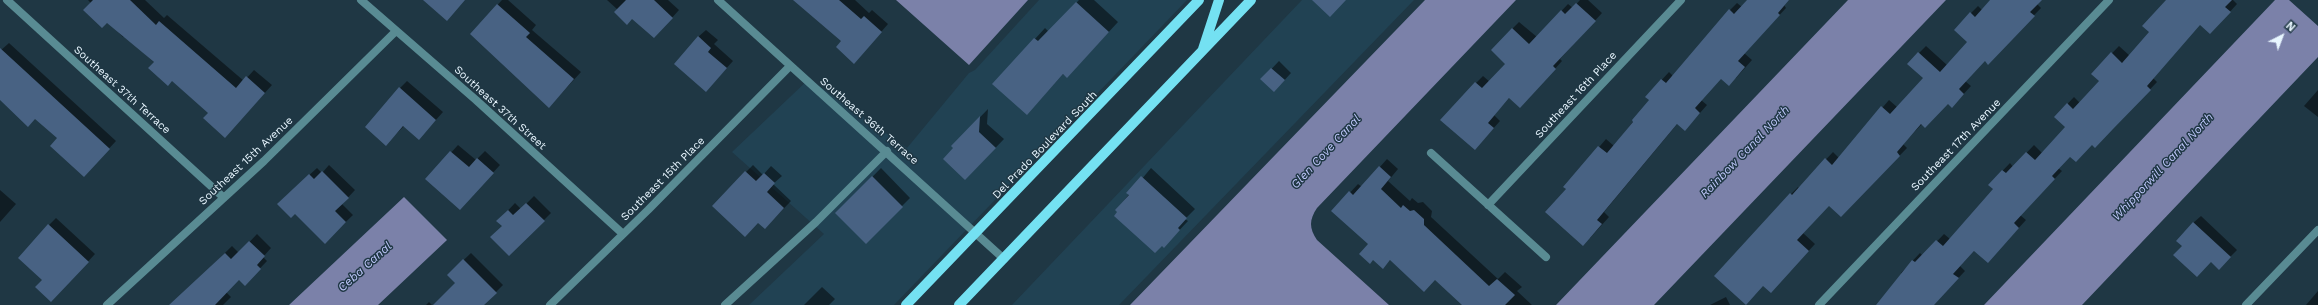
<!DOCTYPE html>
<style>
body{margin:0}
#map{position:relative;width:2318px;height:305px;overflow:hidden;background:#1f3744;font-family:"Work Sans",sans-serif}
canvas{display:block}
.north{position:absolute;left:2262px;top:16px;width:40px;height:40px;-webkit-text-stroke:3px #1f3744;paint-order:stroke;rotate:42deg;font-size:11px;font-weight:700;line-height:16px;text-align:center;color:#e8f6ff}
.north::after{content:'';display:block;margin:auto;width:14px;height:18px;background:#e8f6ff;clip-path:polygon(50% 0,100% 100%,50% 72%,0 100%)}
</style>
<div id="map">
<canvas width="2318" height="305"></canvas>
<div class="north">N</div>
</div>
<script>
const g = document.querySelector('canvas').getContext('2d');
g.lineJoin = 'round';
function paint(path, color) {
  g.fillStyle = color;
  g.fill(path, 'evenodd');
}
function strokePath(path, color, width, dash) {
  g.strokeStyle = color;
  g.lineWidth = width;
  g.lineCap = dash ? 'butt' : 'round';
  g.setLineDash(dash || []);
  g.stroke(path);
}
function write(font, color, halo, rows, align = 'center') {
  g.font = font + ' "Work Sans",sans-serif';
  g.lineWidth = 3;
  g.setLineDash([]);
  g.textBaseline = 'middle';
  g.strokeStyle = halo;
  g.fillStyle = color;
  for (const [text, x, y, turn = 0] of rows) {
    g.save();
    g.translate(x, y);
    g.rotate((+turn || 0) * Math.PI / 180);
    g.textAlign = isNaN(turn) ? turn : align;
    if (halo) g.strokeText(text, 0, 0);
    g.fillText(text, 0, 0);
    g.restore();
  }
}
paint(new Path2D(`
 M1039,0H1187L894,305H749L824,234L732,152L809,79L907,148L969,73L975,70Z
 M1302,0H1414L1119,305H1012Z`), '#214253');
paint(new Path2D(`
 M896,0H1028L969,65Z
 M1425,0H1516L1317,208C1309,220 1309,228 1317,240L1389,305H1130Z
 M1848,0H1946L1654,305H1556Z
 M2275,0H2289L2318,26V57L2082,305H1984Z
 M404,197L447,240L378,305H289Z`), '#7b81a9');
paint(new Path2D(`
 M88,0H145L164,18L167,15L244,81L254,70L272,85L232,129L210,113L125,36L123,37Z
 M502,0H508L536,25L532,30L581,72L549,107L471,34Z
 M607,0H668L679,10L661,30L618,10Z
 M795,0H855L869,13L872,10L888,24L861,55Z
 M1079,0H1094L1118,22L1067,77L1063,74L1037,103L994,84L1045,28L1049,32Z
 M1580,0H1588L1602,13L1560,59L1562,61L1527,100L1510,97L1494,115L1500,121L1475,149L1476,83L1483,76L1490,82L1507,64L1512,29L1519,22L1537,37L1568,4L1573,8Z
 M1749,0H1788L1784,5L1786,8L1744,53L1752,60L1736,78H1721L1701,100L1707,105L1692,122L1678,123L1604,212L1609,217L1590,238L1565,187L1606,139L1614,146L1650,100L1646,97L1669,72L1673,76L1730,10L1737,3L1742,7Z
 M1992,0H2040L2037,4L2041,8L1988,63L1985,60L1965,81L1971,86L1959,99L1948,103L1922,124L1903,144L1907,148L1841,216L1829,205L1803,233L1815,244L1778,284L1791,194L1798,187L1799,188L1833,152L1839,158L1889,100L1897,107L1924,78L1919,53L1926,46L1947,65L1969,42L1971,13L1978,6L1982,10Z
 M2168,0H2233L2237,4L2217,26L2200,24L2153,78L2157,82L2120,121L2093,144L2070,156L2058,168L2062,171L2020,215L2026,220L1995,254L1975,250L1960,266L1965,271L1933,305H1882L1903,275L1901,273L1920,253L1923,256L1944,234L1950,239L1994,189L1989,185L2010,163L2013,167L2034,145L2042,153L2066,127L2055,117L2074,97L2080,103L2100,81L2092,74L2119,46L2130,56L2150,32Z
 M706,30L718,40L714,44L733,61L713,83L698,37Z
 M9,43L116,141L91,168L36,118L0,99V51Z
 M1279,61L1291,73L1281,84L1262,79Z
 M407,81L443,112L426,131L404,126L393,137L400,88Z
 M2318,90V117L2304,106Z
 M988,109L987,124L1004,139L974,170L952,146Z
 M458,145L476,160L485,151L500,165L460,209L427,179Z
 M1387,159L1398,169L1388,181L1410,201L1412,198L1418,203L1423,202L1432,211L1431,217L1498,279L1505,272L1522,287L1517,291L1532,305H1464L1436,279L1391,259L1383,268L1370,244L1333,211L1358,184L1362,187Z
 M329,165L355,190L342,204L353,215L325,242L285,197L317,168L322,173Z
 M753,165L763,175L771,166L782,176L773,184L791,201L765,228L746,172Z
 M881,168L910,198L866,242L837,213Z
 M1151,168L1195,209L1185,219L1188,221L1172,238L1116,210Z
 M0,190L16,204L0,222Z
 M534,196L551,213L509,255L503,226L498,221L515,203L521,209Z
 M2201,216L2237,250L2226,261H2212L2183,246L2193,223Z
 M56,218L95,254L58,294L43,280L49,225Z
 M257,234L271,248L263,257L267,261L245,284L239,279L226,292L231,297L223,305H172L232,246L239,253Z
 M471,253L503,285L483,305H434L456,283L448,275Z
 M822,287L835,299L829,305H804Z
 M2318,291V305H2306Z
 M1726,297L1730,305H1710Z
 M429,302L432,305H426Z`), '#0007');
paint(new Path2D(`
 M93,0H130L156,25L159,21L236,88L246,76L265,93L225,138L203,118L208,113L172,81L168,86L148,68L154,62L107,23L102,28L83,10Z
 M423,0H465L447,21Z
 M626,0H654L673,18L654,38L632,19L627,25L614,12Z
 M793,0H839L861,19L864,16L882,32L854,64L836,47L841,41Z
 M1312,0H1346L1330,17Z
 M1747,0H1789L1778,13L1780,15L1738,61L1745,67L1729,86L1721,79L1695,108L1700,113L1685,131L1677,124L1597,220L1602,224L1583,246L1545,212L1566,189L1563,187L1598,146L1607,153L1633,122L1632,120L1649,100L1645,97L1661,79L1666,83L1729,9L1734,14Z
 M1990,0H2042L2030,12L2035,16L1988,65L1985,61L1959,89L1964,94L1952,108L1948,104L1925,128L1921,124L1897,152L1900,156L1841,217L1829,206L1797,240L1809,251L1771,293L1763,286L1746,305L1714,276L1790,193L1792,195L1825,158L1832,165L1881,106L1890,114L1923,78L1907,64L1918,52L1940,72L1967,42L1954,30L1970,12L1975,17Z
 M2166,0H2232L2225,7L2231,12L2210,34L2200,25L2147,86L2151,90L2113,129L2095,148L2092,145L2076,162L2070,157L2052,176L2055,179L2014,223L2019,228L1988,263L1974,251L1953,274L1959,278L1934,305H1876L1912,260L1915,262L1936,240L1943,246L1993,189L1988,185L2002,170L2006,173L2026,152L2035,160L2065,127L2054,117L2067,103L2073,109L2099,81L2091,74L2111,52L2122,63L2149,32L2142,26Z
 M1076,2L1109,32L1067,78L1063,74L1027,115L992,84L1034,38L1038,41Z
 M1576,3L1596,21L1553,66L1556,69L1520,108L1509,98L1488,123L1494,128L1475,150L1440,120L1475,82L1482,88L1505,64L1491,50L1512,28L1529,44L1561,10L1565,14Z
 M497,4L530,33L526,37L574,79L549,108L470,34Z
 M698,36L711,48L708,52L727,68L706,92L674,64Z
 M0,48L110,149L84,177L50,146L57,138L35,119L28,127L0,100Z
 M1271,68L1285,80L1274,92L1260,79Z
 M399,87L436,120L419,140L403,126L386,146L365,127Z
 M980,116L979,132L996,148L965,180L943,159L953,148L951,146Z
 M450,151L469,167L477,158L494,173L460,210L425,179Z
 M1379,166L1391,177L1381,189L1401,208L1403,205L1410,211L1414,210L1424,219V225L1489,286L1497,279L1515,295L1505,305H1462L1435,280L1424,292L1390,260L1383,269L1373,260L1370,264L1359,254L1368,244L1331,211L1349,191L1353,195Z
 M322,171L349,198L335,211L346,222L325,244L295,214L291,218L277,204L309,174L314,179Z
 M745,171L756,181L764,173L775,183L767,192L784,208L765,229L758,223L745,237L712,206Z
 M872,176L903,207L866,244L835,213Z
 M1141,176L1187,218L1178,228L1180,230L1164,248L1162,246L1155,253L1114,216L1117,212L1115,210L1129,195L1126,193Z
 M526,203L545,221L509,256L490,237L502,226L496,221L508,210L513,215Z
 M2193,222L2231,257L2219,270L2211,262L2197,277L2173,255L2182,246L2176,241Z
 M48,224L89,262L51,302L35,287L42,280L18,258Z
 M249,241L265,256L257,265L261,269L245,286L239,280L215,305H169L225,253L231,259Z
 M463,259L497,293L484,305H433L455,283L447,275Z`), '#486283');
strokePath(new Path2D(`
 M7,0L223,197
 M361,0L476,100L623,234
 M718,0L1004,259
 M1431,153L1546,257
 M1488,205L1681,0
 M107,305L264,161L396,31
 M550,305L648,210L790,66
 M725,305L816,222L887,151
 M1819,305L2109,0
 M2246,305L2318,230`), '#598b93', 8);
strokePath(new Path2D(`
 M1203,49L1219,0
 M906,305L1199,0
 M959,305L1251,0`), '#74e1f2', 10);
write('11px', '#e8f6ff', '#1f3744', [
 ["Southeast 37th Terrace",122,90,42],
 ["Southeast 16th Place",1576,95,-47],
 ["Southeast 37th Street",500,108,42],
 ["Southeast 36th Terrace",869,121,41],
 ["Del Prado Boulevard South",1045,145,-46],
 ["Southeast 17th Avenue",1956,145,-46],
 ["Southeast 15th Avenue",246,161,-43],
 ["Southeast 15th Place",663,179,-45]
]);
write('italic 12px', '#bfc7fb', '#1f3744', [
 ["Glen Cove Canal",1326,152,-47],
 ["Rainbow Canal North",1745,152,-46],
 ["Whipporwill Canal North",2163,167,-47],
 ["Ceba Canal",365,267,-42]
]);
</script>
